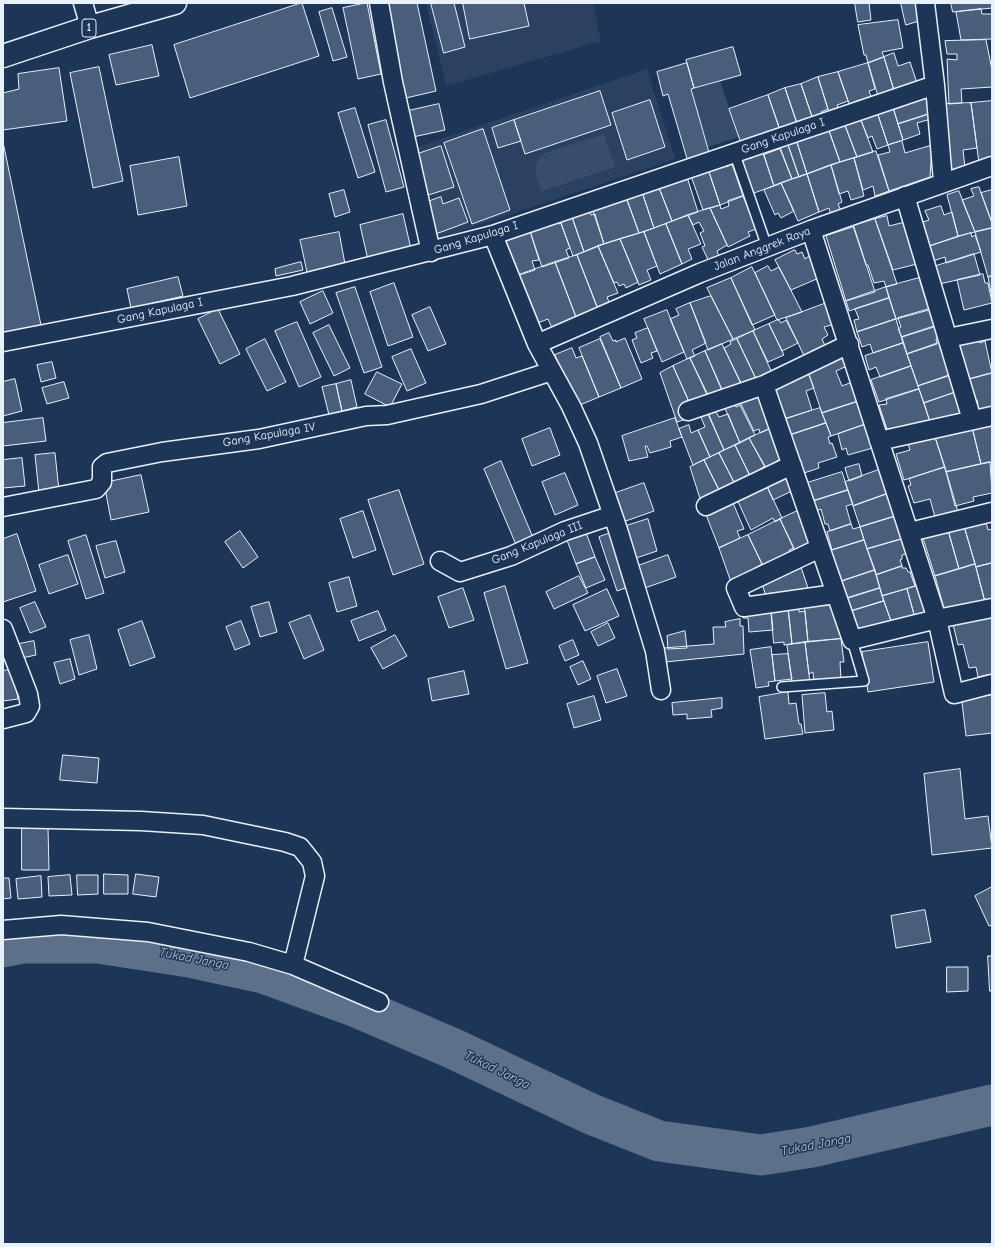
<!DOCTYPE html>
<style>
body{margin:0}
#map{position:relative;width:995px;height:1247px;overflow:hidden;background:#1d3557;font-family:"Comic Neue",sans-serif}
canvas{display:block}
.frame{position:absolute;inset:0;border:4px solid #e8f1f8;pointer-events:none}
</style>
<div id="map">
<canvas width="995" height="1247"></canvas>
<div class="frame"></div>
</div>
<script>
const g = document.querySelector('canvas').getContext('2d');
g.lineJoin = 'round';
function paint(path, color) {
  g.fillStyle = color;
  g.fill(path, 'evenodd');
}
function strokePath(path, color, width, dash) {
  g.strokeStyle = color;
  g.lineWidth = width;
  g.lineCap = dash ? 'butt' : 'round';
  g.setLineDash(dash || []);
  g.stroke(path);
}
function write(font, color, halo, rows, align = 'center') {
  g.font = font + ' "Comic Neue",sans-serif';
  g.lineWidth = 3;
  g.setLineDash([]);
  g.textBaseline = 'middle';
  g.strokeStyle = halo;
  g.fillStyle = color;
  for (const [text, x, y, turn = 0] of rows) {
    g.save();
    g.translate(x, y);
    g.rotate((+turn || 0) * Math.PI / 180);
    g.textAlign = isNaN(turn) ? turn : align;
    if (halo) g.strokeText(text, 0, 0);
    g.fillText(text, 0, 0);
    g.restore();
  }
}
paint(new Path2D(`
 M426,3H593L601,41L446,86Z
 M647,69L675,159L437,239L402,152Z`), '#2a4162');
paint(new Path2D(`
 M720,81L739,137L708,147L691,89Z
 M604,134L615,167L541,192C536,176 531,169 542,154Z`), '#374d6c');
strokePath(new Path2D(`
 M3,947L23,943H98L189,957L263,973L354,1006L454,1049L591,1114L659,1141L761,1155L812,1147L992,1105`), '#5d7089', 41);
const building = new Path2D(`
 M302,3L319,56L190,98L174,45Z
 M367,3L381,74L358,79L343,8Z
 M386,3H417L436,91L406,98Z
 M431,3H454L465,47L444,53Z
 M463,3H524L529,26L470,39Z
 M855,3H869L871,20L858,22Z
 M901,3H918L922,20L906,25Z
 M951,3H992V8L953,12Z
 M332,8L347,57L333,61L319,12Z
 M981,9L982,14H992V39L961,40L956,12Z
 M898,20L903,48L882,52L884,57L868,63L866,55H864L858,25Z
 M986,40L992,70V87L961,89L962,103L949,104L947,59L957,60V54H947L945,41Z
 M152,45L159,76L116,85L109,55Z
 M733,47L741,75L694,88L686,60Z
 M894,53L898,66L910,62L918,86L895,94L884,57Z
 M884,57L895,94L878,96L868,63Z
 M687,63L694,88L691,89L710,156L688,162L668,94L663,96L657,72Z
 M868,63L875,89L869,91L871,97L856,101L858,106L851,109L838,72Z
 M99,67L123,181L93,188L70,73Z
 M59,68L67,121L3,130V93L19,89L18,74Z
 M838,72L848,101L837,105L840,113L830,116L818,77Z
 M818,77L828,109L821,112L824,118L814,122L801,84Z
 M801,84L812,117L805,119L807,124L798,127L785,88Z
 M785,88L797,123L781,133L768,95Z
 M600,91L611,125L525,154L514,120Z
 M927,92L929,114L898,124L892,104Z
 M768,95L781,133L769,137L768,131L754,137L756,143L742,146L729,109Z
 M650,100L665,147L627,160L612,113Z
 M992,101V159L979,163L971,103Z
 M971,103L977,148L963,150L965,168L949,170L944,104Z
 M439,104L445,130L413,137L408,111Z
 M892,104L903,140L888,145L876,109Z
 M355,108L375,172L358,178L338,113Z
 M876,109L888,145L877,149L872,136L868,138L859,115Z
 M929,114L931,119L917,123L920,134L903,140L898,124Z
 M859,115L873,152L857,157L843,120Z
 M386,120L404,187L386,192L368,125Z
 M514,120L521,141L498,148L492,128Z
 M843,120L857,157L840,162L827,125Z
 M827,125L840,162L807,174L795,136Z
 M483,129L510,210L472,224L444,143Z
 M795,136L807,174L799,177L786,139Z
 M786,139L799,177L792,179L778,142Z
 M902,141L905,153L932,145L930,177L889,191L878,155L890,152L888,145Z
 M3,142L41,325L3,333Z
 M441,146L454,187L425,196L412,156Z
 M780,149L792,179L774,186L764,155Z
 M876,151L889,191L875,196L873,186L863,190L854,158Z
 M763,153L774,186L751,194L740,158L749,155L750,158Z
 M179,157L187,206L138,215L130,166Z
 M854,158L864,196L851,200L848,191L839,194L831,165Z
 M723,160L726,167L732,164L743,196L720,205L707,166Z
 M831,165L842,202L838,204L841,211L831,215L829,208L819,212L807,174Z
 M707,166L720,205L703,210L690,173Z
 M807,174L819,212L798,221L781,183Z
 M687,177L698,212L672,221L658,185Z
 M781,183L794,211L781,218L778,213L775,215L764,190Z
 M658,185L672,221L654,228L642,192Z
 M979,187L992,223V228L975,232L962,200L974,196L971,189Z
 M344,190L350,212L335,217L329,194Z
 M992,190V223L981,193Z
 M959,191L975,232L958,236L947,195Z
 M642,192L654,228L639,233L626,197Z
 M743,196L756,229L748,232L750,236L728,247L710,208L720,205L721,209L729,206L728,201Z
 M441,197L443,204L459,198L468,222L433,235L422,204Z
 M626,197L639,233L604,244L592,208Z
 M941,206L944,215L952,212L958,236L924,248L917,224L929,220L925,211Z
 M588,208L591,215L595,214L604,244L584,252L571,214Z
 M710,208L727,245L717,251L720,259L710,264L702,247L705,246L700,233L704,231L699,222L693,225L688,215Z
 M403,214L411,249L368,260L360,225Z
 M571,214L584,252L573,256L559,218Z
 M688,215L701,244L688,249L692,259L682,264L666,224Z
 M887,216L889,226L909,221L921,263L893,270L875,219Z
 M557,218L559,224L561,223L570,248L566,250L569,258L542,267L529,228Z
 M875,219L897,284L886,287L884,281L874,283L868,265H866L853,226Z
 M666,224L682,264L660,274L644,232Z
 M854,227L875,292L846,301L826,236Z
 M529,228L539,260L532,261L535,270L516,276L502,237Z
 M992,228V276L988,277L975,232Z
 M339,232L345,264L307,272L300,240Z
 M644,232L657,266L647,270L651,280L639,285L620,239Z
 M971,233L972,237L975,235L981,252L946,263L945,257L930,262L924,248Z
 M620,239L638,282L626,288L624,284L619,286L617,282L614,283L598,246Z
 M598,246L618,293L607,297L609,302L597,307L577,255Z
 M795,250L797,254L802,252L805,259L809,256L819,278L791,290L775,260Z
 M974,254L980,275L939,284L933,267Z
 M577,255L598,309L576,317L555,262Z
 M301,262L303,270L276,276L275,269Z
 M555,262L576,317L552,328L548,319L535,324L516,276Z
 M768,266L771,271L779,267L802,312L777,320L755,273Z
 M752,267L775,315L752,325L731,278Z
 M983,274L985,283H988L992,303L964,310L957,280Z
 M992,276V298L988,277Z
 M178,277L183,296L131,308L127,289Z
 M731,278L755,330L733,339L707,288Z
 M919,278L929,310L896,319L886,287Z
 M394,283L413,337L388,346L370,292Z
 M355,287L382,367L364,373L336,293Z
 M886,287L889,298L849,311L846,301Z
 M323,291L333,313L310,324L300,302Z
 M711,296L733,339L708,350L690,303Z
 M889,298L896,319L857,332L854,320L859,319L855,309Z
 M832,301L838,323L824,327L828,335L822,339L827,350L806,360L786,318Z
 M690,303L706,343L692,350L695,356L687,359L670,319L679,315L676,309Z
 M430,307L446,344L428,351L412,315Z
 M933,308L937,320L933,322L934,327L902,337L898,329L901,327L898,318Z
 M218,309L240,354L220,364L198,319Z
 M667,310L684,352L662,362L644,319Z
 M896,319L903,343L873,353L870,344L862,347L857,332Z
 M777,320H779L781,323L786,320L798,343L782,351L769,324Z
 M297,322L321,377L299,387L275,331Z
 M769,324L784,355L768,362L753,331Z
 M941,324L944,336L936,339L937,344L907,354L902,337Z
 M329,325L350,368L334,376L313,333Z
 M648,328L657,351L651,353L653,358L641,363L632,340L637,338L635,333Z
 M753,331L773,375L758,383L737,339Z
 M609,333L613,341L616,340V342L625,338L642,379L621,388L600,337Z
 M265,339L286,382L267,391L246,349Z
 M600,339L621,388L599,397L579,348Z
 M737,339L756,379L742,386L724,348L731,344L730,342Z
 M979,339L980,343L985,341L992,373L966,380L954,345Z
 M947,340L951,375L918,386L907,354Z
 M903,343L911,366L880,377L876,367L869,370L865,356Z
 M722,344L741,383L733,387L725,396L705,351Z
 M572,348L576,358L582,356L599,397L580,405L569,387L555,355Z
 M411,349L426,383L407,391L392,357Z
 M844,350L849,365L836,371L842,386L852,382L859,401L822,413L807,369Z
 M705,351L723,393L710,399L690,358Z
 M690,358L707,395L690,404L673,366Z
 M52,362L56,378L41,382L37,365Z
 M673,366L690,404L689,418L677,422L660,373Z
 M911,366L919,389L879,402L871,380Z
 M807,369L814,388L806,391L812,410L785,419L773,384Z
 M377,372L402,384L390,407L365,394Z
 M956,373L955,392L924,403L918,386Z
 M992,373V413L977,416L975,405L978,404L977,400L973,401L966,380Z
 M15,379L22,411L3,416V382Z
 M351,380L357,407L342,411L336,384Z
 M64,382L69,398L47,404L42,388Z
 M336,384L342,411L329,415L322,387Z
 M919,389L931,425L889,435L879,405L887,404L886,399Z
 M960,391L964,405L958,406L963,418L931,425L924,403Z
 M759,395L776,426L760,433L759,429L754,431L739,400L747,396L750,400Z
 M859,401L866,424L831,436L822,413Z
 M733,402L736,407L740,405L755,435L740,443L724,406Z
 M820,408L826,423L790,435L785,419Z
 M707,412L724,450L710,457L698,430L705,427L700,415Z
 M716,412L719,417L728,414L740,443L724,450L709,415Z
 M43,418L46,441L3,446V423Z
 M675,418L682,437L670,441L671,447L650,453L647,446H645L648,457L629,461L622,436Z
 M992,422V462L981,464L972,427Z
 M826,423L831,436L828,437L830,444L832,443L837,457L818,463L819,468L804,473L790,435Z
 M869,423L876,447L848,455L846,448L842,450L838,434Z
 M689,425L691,433L698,430L710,457L693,465L679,429Z
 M776,426L782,458L777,461L779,465L767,471L749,438Z
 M972,427L981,464L946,472L934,434Z
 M550,428L560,455L532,466L522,439Z
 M934,434L945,467L904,480L896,454L910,450L907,440Z
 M749,438L765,466L757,471L760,476L752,480L735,445Z
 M735,445L752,480L737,488L719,453Z
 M55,453L59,491L39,493L35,455Z
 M719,453L737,488L722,496L704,460Z
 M22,458L25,486L3,488V460Z
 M704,460L722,496L702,505L690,467Z
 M501,461L534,540L517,547L484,469Z
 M990,462L992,493L973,497L974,501L955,506L946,472Z
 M859,464L862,476L849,481L845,468Z
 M945,467L958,512L935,517L930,499L914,503L908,486L911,485L909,479Z
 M884,468L892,492L853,506L845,482Z
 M842,472L848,490L810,502L804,484Z
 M565,473L578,505L555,515L542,482Z
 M785,473L794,490L773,500L765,482Z
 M141,475L149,512L111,520L104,483Z
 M765,482L782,518L775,522L773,518L751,530L735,495Z
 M644,483L654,511L620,523L610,495Z
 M399,490L424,564L393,575L368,500Z
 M848,490L853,504L846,506L851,524L830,531L828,524H825L821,509L813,512L810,502Z
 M892,492L899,515L860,527L853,506Z
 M731,498L744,529L737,531L740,538L719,548L705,512Z
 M804,508L816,545L796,554L780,519Z
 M363,511L376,550L353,558L340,519Z
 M899,515L905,538L867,549L860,527Z
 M648,519L657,551L636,558L626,526Z
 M780,519L794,548L789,550L792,557L765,570L748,535Z
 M986,522L988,530L992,529V563L976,567L964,526Z
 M851,524L853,529L860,527L864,540L832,550L827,532Z
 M964,526L975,564L959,569L948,530Z
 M584,527L595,557L576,564L565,535Z
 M948,530L959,569L935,576L922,535Z
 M240,531L258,557L243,568L225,542Z
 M614,532L631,586L617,591L599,537Z
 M17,534L36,591L3,602V539Z
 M86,535L104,593L86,599L68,541Z
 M748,535L762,564L743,575L745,580L732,585L719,548Z
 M909,537L913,552L902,555V559L900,560L902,566L876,575L867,549Z
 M864,540L875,570L836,583L826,552Z
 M116,541L125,572L105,578L96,546Z
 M68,555L78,584L49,594L39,565Z
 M668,555L676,577L642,589L635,567Z
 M595,557L605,580L586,588L576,564Z
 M992,563V601L985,602L976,567Z
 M975,564L985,602L945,612L935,576Z
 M902,566V568H906L908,572H910L915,586L882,596L876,575Z
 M801,567L808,588L768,602L761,581Z
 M875,570L880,588L842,600L836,583Z
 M579,576L588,593L554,609L546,592Z
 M349,577L357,606L337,612L329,583Z
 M923,584L932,614L915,618L907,589Z
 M505,586L528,663L506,669L484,593Z
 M463,588L474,620L449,628L438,597Z
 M880,588L884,601L848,612L844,599Z
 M607,589L619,616L585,631L573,605Z
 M907,589L915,618L905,621V618L891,621L882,596Z
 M823,601V605L834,604L845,638L808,642L804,603Z
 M884,601L891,621L853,632L848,612Z
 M35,602L46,627L30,633L20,608Z
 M269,602L277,632L260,637L251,607Z
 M799,606V612L805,611L808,642L792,644L788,607Z
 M771,609H788L792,644L784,645V642L774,643Z
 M771,609L773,630L749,632L748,618H743L742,610Z
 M378,611L386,630L359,641L351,621Z
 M992,611V674L978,677L976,667L969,668L963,644L958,645L952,620Z
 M310,615L324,650L304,659L289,623Z
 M740,619V626H743L744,654L665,662L664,648L714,644L713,627H726L725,622Z
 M142,621L155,657L130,666L118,630Z
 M241,621L250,644L235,650L226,627Z
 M608,623L615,638L598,646L591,632Z
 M685,631L687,648L668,649L667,636Z
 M89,635L97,669L79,675L70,640Z
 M395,635L407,656L383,669L371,648Z
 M841,639L844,662H840L841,679L814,682L813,672L809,674L805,642Z
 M573,640L579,655L565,661L559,646Z
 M34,641L36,655L17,659L14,645Z
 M805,642L810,683H792L787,645Z
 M928,642L934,682L868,692L862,652Z
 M771,647L775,681L768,682L769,686L756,688L750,650Z
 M788,654L792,679L775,681L772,655Z
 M70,659L75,679L60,684L54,663Z
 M583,661L591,679L578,685L570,667Z
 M13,669L18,699L3,701V671Z
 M617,669L627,696L606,703L597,676Z
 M464,671L469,694L432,701L428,679Z
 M981,691V696L992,695V733L966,736L961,694Z
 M788,692L789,704L796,703L799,724H801L803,734L765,739L759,697Z
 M825,693L827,712L832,711L834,730L805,733L802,695Z
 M594,696L601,720L574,728L567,704Z
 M722,698V708L711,710L712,717L687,719V714L673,715L672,703Z
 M63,755L99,758L97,783L60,780Z
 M960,769L965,819L988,816L992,848L932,855L924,774Z
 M22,828H48L49,870H22Z
 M104,874L128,875V894H104Z
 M136,874L159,877L156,897L133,894Z
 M70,875L72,895L49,896L48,877Z
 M77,875H98V894L78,895Z
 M41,876L42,897L18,899L16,879Z
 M3,878H9L11,898L3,899Z
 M992,887V925L989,926L975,896Z
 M925,910L931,942L896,948L891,916Z
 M988,956H992V991H990Z
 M947,967H968V991L947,992Z`);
paint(building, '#495e7a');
strokePath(building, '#e8f1f8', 1);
const service = new Path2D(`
 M734,152L767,247
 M782,687L864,681L852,640`);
const minor = new Path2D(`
 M83,3L90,27
 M379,3L393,82L431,252
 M925,3L935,85L943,182
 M905,196L972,420
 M811,230L937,619L954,694L992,684
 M493,235L537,344L571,406L588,443L618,530L655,651L661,690
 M948,338L992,329
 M3,342L292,286L493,235L935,85
 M537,344L700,273L811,230L992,166
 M764,385L852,640L937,619L992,608
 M688,411L764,385L849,344
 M879,441L992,416
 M706,506L792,465
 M3,507L96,489L102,482V467L107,463L162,452L259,439L366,416L387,415L481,394L552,371
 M910,532L992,512
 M820,548L736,588L744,607L835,594
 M440,561L460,572L511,556L565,531L613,515
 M3,629L28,694L30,706L26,713L3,719
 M3,818L141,821L203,825L285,842L300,847L312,862L315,876L293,965
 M3,930L61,925L148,932L249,952L293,965L379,1002`);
const trunk = new Path2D(`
 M3,56L90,27L175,3`);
strokePath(service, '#e8f1f8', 12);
strokePath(minor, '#e8f1f8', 21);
strokePath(trunk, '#e8f1f8', 25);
strokePath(service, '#1d3557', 9);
strokePath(minor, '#1d3557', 18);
strokePath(trunk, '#1d3557', 22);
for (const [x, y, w] of [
 [89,28,14]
]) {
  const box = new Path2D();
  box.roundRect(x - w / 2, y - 9, w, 18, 3);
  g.fillStyle = '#1d3557';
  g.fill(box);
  strokePath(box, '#e8f1f8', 1);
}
write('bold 11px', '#e8f1f8', null, [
 ["1",89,28]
]);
write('12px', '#e8f1f8', '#1d3557', [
 ["Gang Kapulaga I",783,136,-19],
 ["Gang Kapulaga I",476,238,-17],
 ["Jalan Anggrek Raya",762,249,-21],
 ["Gang Kapulaga I",160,311,-12],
 ["Gang Kapulaga IV",269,435,-10],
 ["Gang Kapulaga III",537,543,-22]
]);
write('italic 13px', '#b7c4d1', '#1d3557', [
 ["Tukad Janga",194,959,11],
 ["Tukad Janga",497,1070,26],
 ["Tukad Janga",816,1145,-11]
]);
</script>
